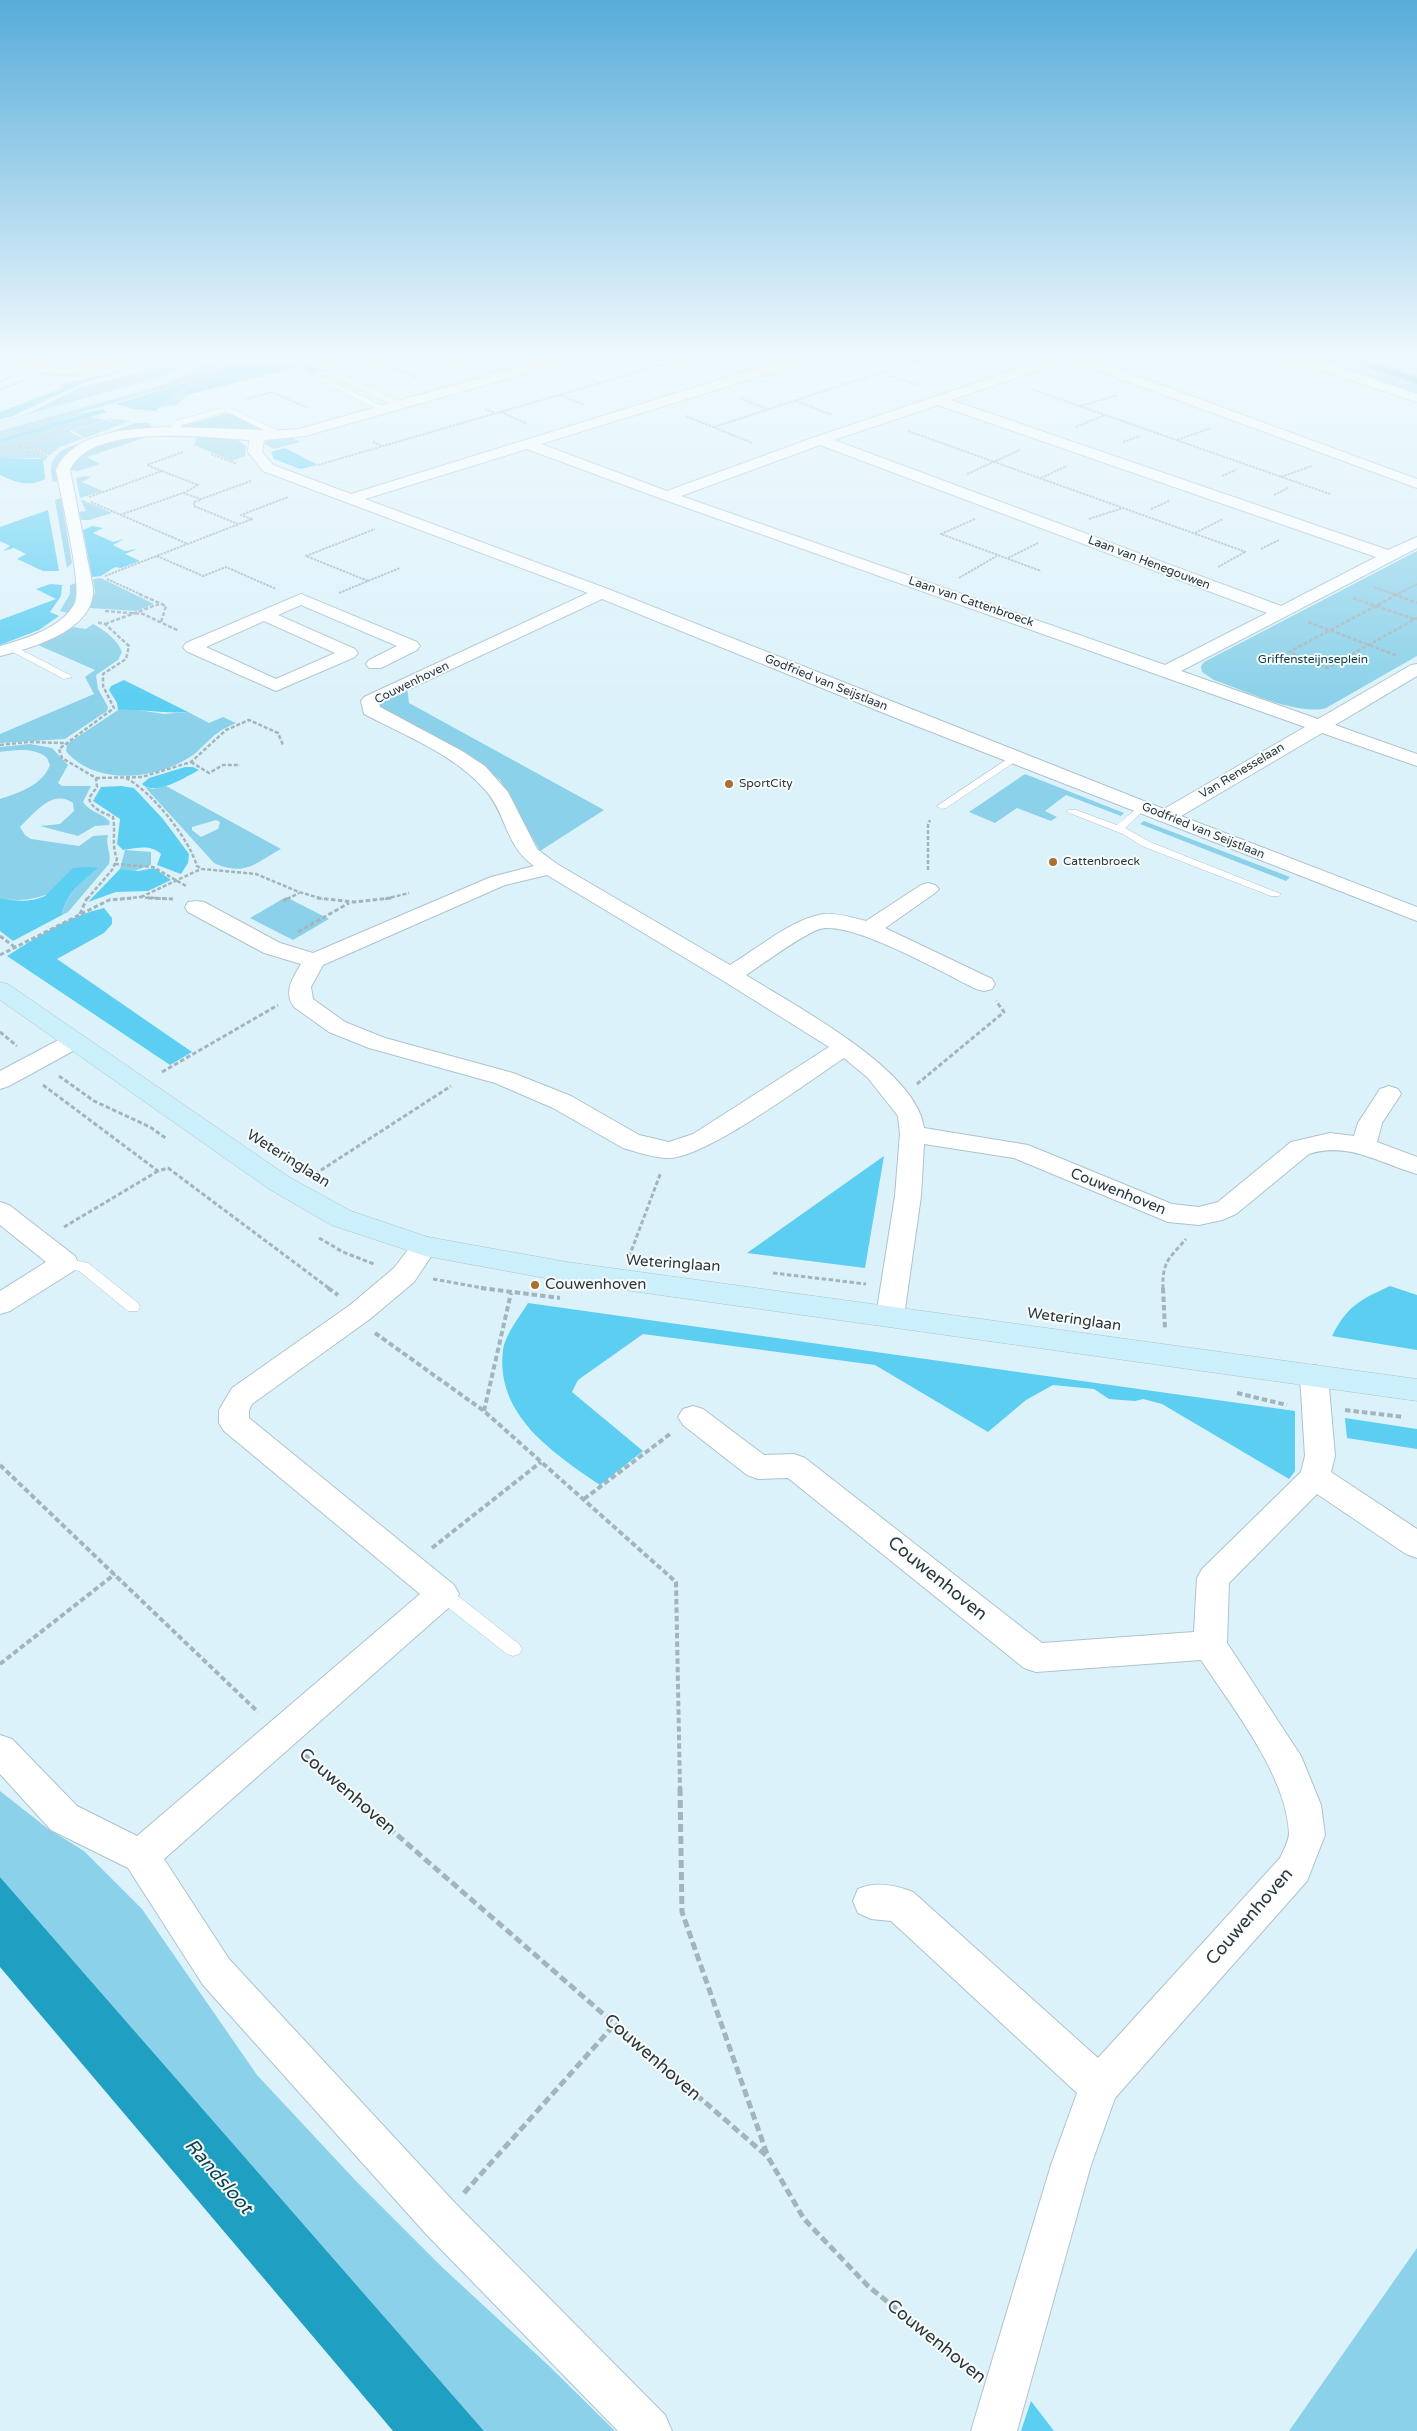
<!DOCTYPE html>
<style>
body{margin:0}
canvas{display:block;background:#dcf2fa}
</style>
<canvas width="1417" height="2431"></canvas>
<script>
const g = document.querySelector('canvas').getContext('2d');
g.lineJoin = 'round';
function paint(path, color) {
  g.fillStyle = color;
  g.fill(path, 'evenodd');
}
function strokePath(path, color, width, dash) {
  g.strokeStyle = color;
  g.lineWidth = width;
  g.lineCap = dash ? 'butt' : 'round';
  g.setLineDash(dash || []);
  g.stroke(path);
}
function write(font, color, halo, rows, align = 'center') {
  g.font = font + ' "Varela Round",sans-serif';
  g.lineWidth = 4;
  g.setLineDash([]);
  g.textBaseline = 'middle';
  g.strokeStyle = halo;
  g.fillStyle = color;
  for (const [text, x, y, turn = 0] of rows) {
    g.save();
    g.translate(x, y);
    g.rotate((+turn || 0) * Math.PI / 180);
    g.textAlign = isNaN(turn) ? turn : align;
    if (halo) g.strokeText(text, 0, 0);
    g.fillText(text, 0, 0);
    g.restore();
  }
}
paint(new Path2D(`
 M174,357H207L133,386L0,424L31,412L79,388L159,367L162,364L161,361Z
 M227,357H247L211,374L180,396H187L176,405L160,407L191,381L72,415L102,409L0,439V431L166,382Z
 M1303,357H1335L1417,384V396Z
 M1359,357H1417V377Z
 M152,363L154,364L89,381L67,390L58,385Z
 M227,413L234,414L271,433L181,426Z
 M89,417L107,420L0,452V443Z
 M107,418L130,421L85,438L72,431L108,420L115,423Z
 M135,423H149L153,427C131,433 66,440 57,466C55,471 57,476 58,481L53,482C49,466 51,458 64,449Z
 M70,432L83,438L58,448L50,455L37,448L28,451L20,447Z
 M153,435L87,457L100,464L78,471L71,470C76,442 132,438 153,435Z
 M198,436L236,439L246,446L245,456L232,461L194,445Z
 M291,437L300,442L274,449L264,443L269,440Z
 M18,447L27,452L36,450L48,456L45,461L40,458H0V453Z
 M85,476L91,477L82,482L103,491L80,498L76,478Z
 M61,498L72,563L67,568L55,500Z
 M81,500H83L112,513L89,520H81L79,512L86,511Z
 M1417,551V656L1326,708C1297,716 1243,690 1214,680L1202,672L1201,666L1204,662Z
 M101,578L154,604L136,611L89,608L95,592L93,579Z
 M76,583C77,596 76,603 67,613L60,611L70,594V585Z
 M93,624C103,629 118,640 122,652L118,660L96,675L98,689L108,707L107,711L65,739L0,743V734L94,694L85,677L95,670L38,645L73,627L86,629Z
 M407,687L409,703L604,810L540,851L500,780L480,764L377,706L381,699Z
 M131,709L164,714L188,712L209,723L223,717L236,723C230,726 224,728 219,732C208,739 201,750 190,757C155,780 95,786 66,751L67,744L118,710Z
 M30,744L52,748L68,765L58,783L62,786H91L83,802C90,813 102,812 110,822L109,825L95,826L78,836L40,826L60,824L74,811L73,803C52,788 34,814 20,827L25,835L31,839L79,846L93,836L108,835C105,846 112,853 109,864L68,912L62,915C66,894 80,884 96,870C63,887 38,906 0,898V799C18,793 43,785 50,765L47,758C35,747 15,750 0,752V747Z
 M1025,774L1124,813L1121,816L1066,795L1045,811L1057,817L1051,821L1017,808L995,823L969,812Z
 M166,786L281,849C255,863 246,877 214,863L145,787L153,789ZM216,820L220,822L218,829L201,837L192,830V827Z
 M1144,821L1290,877L1286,881L1140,824Z
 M125,850L151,852V865L134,871L120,869Z
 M286,897L329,919L293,940L250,918Z
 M0,1791L47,1828L84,1851L142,1909L257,2075L356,2181L443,2268L548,2365L615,2431H484L0,1877Z
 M1417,2248V2431H1289Z`), '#8bd1e9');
paint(new Path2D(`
 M247,357H336L310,364L324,370L311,374L299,367L178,397L211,374Z
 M192,381L155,411L134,409L115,404Z
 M63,388L67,390L15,415L0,420V412Z
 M102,409L107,412L0,443V439Z
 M285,448L318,465L300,469L274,459L271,452Z
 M0,458L43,459L45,479C28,488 16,482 0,475Z
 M48,510L59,571H43L17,559L26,554L14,548L3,551L10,546L0,541V527Z
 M92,526L103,528L93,533L113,542L124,539L113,545L125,551L137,549L125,554L140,561L121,568L115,567L101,576L92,577L83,530Z
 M50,584L62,585L61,596L50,612L59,616L39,630L0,645V620L56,599L36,589Z
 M124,680L188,712C164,714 141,709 118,710L117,703L109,690L111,686Z
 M185,767H193L199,770C186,777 154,797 142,784L149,778Z
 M121,786L134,788L163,819L189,854L188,863L181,874L157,865L161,854C151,844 136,848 123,850L117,844L120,819L93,801L101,787Z
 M88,867L98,868C82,883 66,892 62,915L13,941L0,931V898C16,901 29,903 45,896L73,868Z
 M154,868L171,880L148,891L116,892L88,902L120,869L138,871Z
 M104,908L112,918V924L104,933L57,959L192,1052L170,1065L7,956C37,937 69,916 104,908Z
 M884,1156L865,1268L747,1253Z
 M1390,1286L1417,1295V1350L1332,1336C1348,1305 1360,1300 1390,1286Z
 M528,1303L1295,1411V1471L1289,1479L1162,1404L1143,1399L1135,1401L1109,1399L1094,1389L1053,1385L1026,1400L988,1432L875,1365L643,1334L578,1380L572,1392L643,1451L600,1485C553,1453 495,1415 503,1350C505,1335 520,1316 528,1303Z
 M1345,1418L1417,1429V1449L1347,1438Z
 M1031,2401L1054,2431H1021Z`), '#5ccef2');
paint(new Path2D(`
 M1335,357H1359L1417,377V384Z
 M0,1877L484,2431H393L0,1967Z`), '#1f9fc2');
const lane = new Path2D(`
 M438,357H448L495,379L490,380Z
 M463,357H473L510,375L505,376Z
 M331,370L403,403L404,405L397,407L330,374L321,376L388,409L381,411L312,376Z
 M227,407L285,434L286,436L279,438L226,411L182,425L177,431L170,429L176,421Z
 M12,645L70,675L72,677L64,679L9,650L7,648Z
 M1015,754L1019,755V759L946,808L942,809L937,806Z
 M1142,804L1147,807L1125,828L1150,842L1281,894L1279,896H1271L1142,846L1123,834L1067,812L1068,810H1076L1117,825Z
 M65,1258L88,1263L138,1303L140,1307L138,1311H128L79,1271L60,1267L58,1263Z
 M443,1587L449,1589L519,1644L522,1649L519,1654L513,1656L507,1654L437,1599L435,1594L437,1589Z`);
const street = new Path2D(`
 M19,357H35L60,368L112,357H139L133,361C98,368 47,390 19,357Z
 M553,357H575L574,360L305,436L264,440L262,452L273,465L351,494L793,357H814L813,360L541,444L667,491L815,437L1053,357H1085L1417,479V488L1069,360L951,400L1388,550L1417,537V548L1181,671L1318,719L1411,665L1417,664V676L1335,725L1417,754V766L1322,733L1181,816L1417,907V921L901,720L602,599L379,703L380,707L462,751L485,766L508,792L537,849L557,864L730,965C757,949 793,918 824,914C839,913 852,918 866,921L921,885L928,883L935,885L939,889L935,893L885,928L992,979L995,984L992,989L984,991L976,989C945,974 846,917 817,930C796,939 766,962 746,975C793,1005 917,1069 924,1128L1028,1145L1172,1204L1199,1207L1218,1202L1291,1142L1330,1133L1354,1136L1358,1123L1380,1089L1389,1086L1398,1089L1401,1094L1382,1123L1377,1142L1417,1157V1174C1381,1164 1348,1141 1309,1154L1236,1214L1222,1220L1199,1225L1168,1222L1014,1158L924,1144L921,1196L904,1316L900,1323L890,1326L880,1323L876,1316L895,1196L900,1134L898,1116L868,1078L844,1058C809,1081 705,1159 668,1158C654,1158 637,1152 623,1148L553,1108L495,1083L369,1048L329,1032L294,1007C283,991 293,978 301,964L264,953L188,912L185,907L188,902L196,901L204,902L280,943L313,953L491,877L534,866C505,845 507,816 487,792C456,755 406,736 364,714L361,701L364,697L588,593L263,471L248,452L249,440C207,438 91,422 70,470L93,588C96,630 32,648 0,656V646C25,639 62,628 75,603C83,586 60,493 56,470C85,403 239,437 299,429ZM938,405L1376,557L1281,606L834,440ZM820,445L1267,613L1165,665L681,496ZM527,449L662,499L1305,727L1164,809L608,589L365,499ZM547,875L722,980L829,1047L693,1134L669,1142L639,1135L571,1096L513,1073L385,1038L345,1022L313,999L311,987L323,965L505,885Z
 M1289,357H1309L1417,394V402L1290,360Z
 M301,594L417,642L420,646L417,650L381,668H369L366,664L369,660L397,646L301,605L278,615L355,649L358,653L355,657L276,691L186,651L183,647L186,643ZM264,621L335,653L276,679L206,647Z
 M74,1034L82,1036L86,1041L82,1046L9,1086L0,1089V1071L66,1036Z
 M0,1202L9,1205L75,1256L78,1263L75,1270L10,1311L0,1314V1291L46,1262L0,1225Z
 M425,1237L434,1239L438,1246L414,1282L370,1319L252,1404L249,1410V1418L454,1585L459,1594L454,1603L164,1859L229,1959L456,2204L665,2415L672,2431H618L426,2234L203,1985L128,1868L51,1830L0,1774V1735L12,1739L77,1806L137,1836L420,1594L224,1431L219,1423V1410L232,1388L350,1305L394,1268L416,1239Z
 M1314,1365L1324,1368L1328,1376L1335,1456L1331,1472L1417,1529V1558L1406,1554L1317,1494L1229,1583L1227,1643L1301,1756L1321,1805L1325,1835L1307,1881L1115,2098L1091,2165L1017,2431H971L1051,2165L1077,2093L891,1921L871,1919L858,1913L853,1901L858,1889C876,1881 895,1885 913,1892L1098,2058L1280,1858C1283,1851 1289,1841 1289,1833C1287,1776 1232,1707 1201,1660L1036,1672L1024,1668L788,1478L758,1479L747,1475L683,1425L678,1417L683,1409L693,1406L703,1409L764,1455L794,1454L805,1458L1042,1643L1194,1632L1197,1578L1202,1569L1301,1472L1305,1456L1300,1376L1304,1368Z`);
const secondary = new Path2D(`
 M205,357H224L163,385L0,431V422L153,379Z
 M0,982L8,984L289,1177L351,1211L428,1237L567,1262L1417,1379V1401L567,1282L425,1256L331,1225L269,1189L0,1000Z`);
strokePath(lane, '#aec3cb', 1);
strokePath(street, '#aec3cb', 2);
strokePath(secondary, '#aec3cb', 1);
strokePath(new Path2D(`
 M978,357L991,362
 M679,360L702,369
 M363,367L382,362L418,379
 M883,373L919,386
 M592,380L600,383
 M0,382L18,374
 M1031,389L1330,494
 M0,390L25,380
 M560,395L584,405
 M740,398L767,409
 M247,399L272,392L308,408
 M796,401L832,415
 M1080,406L1118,395
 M485,409L495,413
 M501,412L527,424
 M686,416L752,443
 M714,427L929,357
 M1076,427L1105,415
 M908,431L1246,552
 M1177,440L1211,428
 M373,442L382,446
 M1123,442L1140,436
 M19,447L28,452L37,449L50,455
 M0,452L70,431
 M211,454L237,464
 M318,465L689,357
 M162,471L198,485L184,493
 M967,474L1020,450
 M1222,476L1236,470
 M1281,477L1312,466
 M1041,478L1067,466
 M1274,495L1288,488
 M89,497L162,471L147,465L183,452
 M200,500L194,502V506L238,524
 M91,502L188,544
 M1151,509L1169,501
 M120,515L183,493L201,499L251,481
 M975,519L941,534L1041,571
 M1089,519L1123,508
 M1195,533L1223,519
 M1261,549L1279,540
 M157,556L203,576L226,567L276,589
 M1008,558L1038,543
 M1218,567L1245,552
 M105,576L252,519L241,515L288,497
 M959,578L997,556
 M107,579L142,595
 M368,581L400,568
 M1374,587L1396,595
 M339,593L368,581L306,556L375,529
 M1396,595L1417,584`), '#a3b5bc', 2, [2.5, 1]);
strokePath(new Path2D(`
 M139,594L166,606L161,622
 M1392,594H1399
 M1353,598L1376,606L1289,652L1327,668L1417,618
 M105,611L143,614L179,631
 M1414,619L1376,606L1396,595L1417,603
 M1308,622L1398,656
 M105,624L159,604
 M0,745L28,742L64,743
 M191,762L209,773L223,765H240
 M96,778L142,777L191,762L226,730L249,720L278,733L283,745
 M126,778C153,793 188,837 197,866L202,869L256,874L299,892L323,899
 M115,864L153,867L186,886
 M928,870V825L930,820
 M141,897L201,869
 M87,899L112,870L117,859C111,843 116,833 113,817C104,813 91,809 89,798L97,787L96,778L62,758L59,749L114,708L103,686V674L126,659L129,646L105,624L96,622
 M121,899L139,897L169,899
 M287,899L299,893
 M385,899L409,893`), '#a3b5bc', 2.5, [4, 2]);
strokePath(new Path2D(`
 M148,898L173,899
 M317,898L354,902L391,898
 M283,901L290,898
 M80,914L87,898
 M298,932L349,903
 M0,936L16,948
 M0,955L109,900L134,898
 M0,1032L17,1046
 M162,1072L278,1005
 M59,1076L94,1101L150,1127L167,1139
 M917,1084L1004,1012L996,1001
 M43,1085L158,1171L168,1168L330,1289
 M315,1174L451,1086
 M64,1227L158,1171
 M319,1238L343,1252L374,1264
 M629,1257L661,1172
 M773,1273L866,1284
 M433,1279L488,1289
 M1163,1289C1162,1261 1169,1259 1186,1239`), '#a3b5bc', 3, [4.5, 2.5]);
strokePath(new Path2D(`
 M328,1288L338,1295
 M481,1288L560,1298
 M1163,1288L1165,1329
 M375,1333L484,1411L676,1582L680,1789
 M1237,1393L1287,1405
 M1345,1410L1404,1417
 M484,1411L511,1293
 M0,1465L258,1712
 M584,1499L670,1434
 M432,1548L541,1462
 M0,1664L115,1574
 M305,1755L345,1789`), '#a3b5bc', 4, [5.5, 3]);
strokePath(new Path2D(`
 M343,1788L768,2157L804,2219L868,2286L974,2372
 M680,1788L682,1912L768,2157
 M464,2193L614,2025`), '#a3b5bc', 5, [8, 4]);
paint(lane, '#fff');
paint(street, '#fff');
paint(secondary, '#ccf0fb');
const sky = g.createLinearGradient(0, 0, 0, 698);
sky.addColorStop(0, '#57acd9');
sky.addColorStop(0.51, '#eff9fd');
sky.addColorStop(1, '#eff9fd00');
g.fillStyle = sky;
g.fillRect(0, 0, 1417, 698);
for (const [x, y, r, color] of [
 [729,784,5,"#ab7031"],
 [1053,862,5,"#ab7031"],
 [535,1285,5,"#ab7031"]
]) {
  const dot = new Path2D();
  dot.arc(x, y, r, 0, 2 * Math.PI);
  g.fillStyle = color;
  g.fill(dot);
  strokePath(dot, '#f7fcfd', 2);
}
write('12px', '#2e363a', '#f7fcfd', [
 ["Laan van Henegouwen",1149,563,21],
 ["Laan van Cattenbroeck",971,602,19],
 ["Couwenhoven",412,683,-26],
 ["Godfried van Seijstlaan",826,683,22],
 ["Van Renesselaan",1242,771,-31],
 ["Godfried van Seijstlaan",1203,831,22]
]);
write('12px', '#063c4a', '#f7fcfd', [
 ["Griffensteijnseplein",1313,660]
]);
write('12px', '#2e363a', '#f7fcfd', [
 ["SportCity",739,784],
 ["Cattenbroeck",1063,862]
], 'left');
write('15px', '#2e363a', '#f7fcfd', [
 ["Weteringlaan",288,1159,32],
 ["Couwenhoven",1118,1192,22],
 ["Weteringlaan",673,1264,4],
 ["Weteringlaan",1074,1320,8]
]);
write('15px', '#2e363a', '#f7fcfd', [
 ["Couwenhoven",545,1285]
], 'left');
write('18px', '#2e363a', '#f7fcfd', [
 ["Couwenhoven",937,1579,39],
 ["Couwenhoven",347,1792,41],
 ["Couwenhoven",1250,1917,-49],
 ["Couwenhoven",652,2058,41],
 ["Couwenhoven",936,2342,39]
]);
write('italic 19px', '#0b3f4e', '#f7fcfd', [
 ["Randsloot",218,2177,49]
]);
</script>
